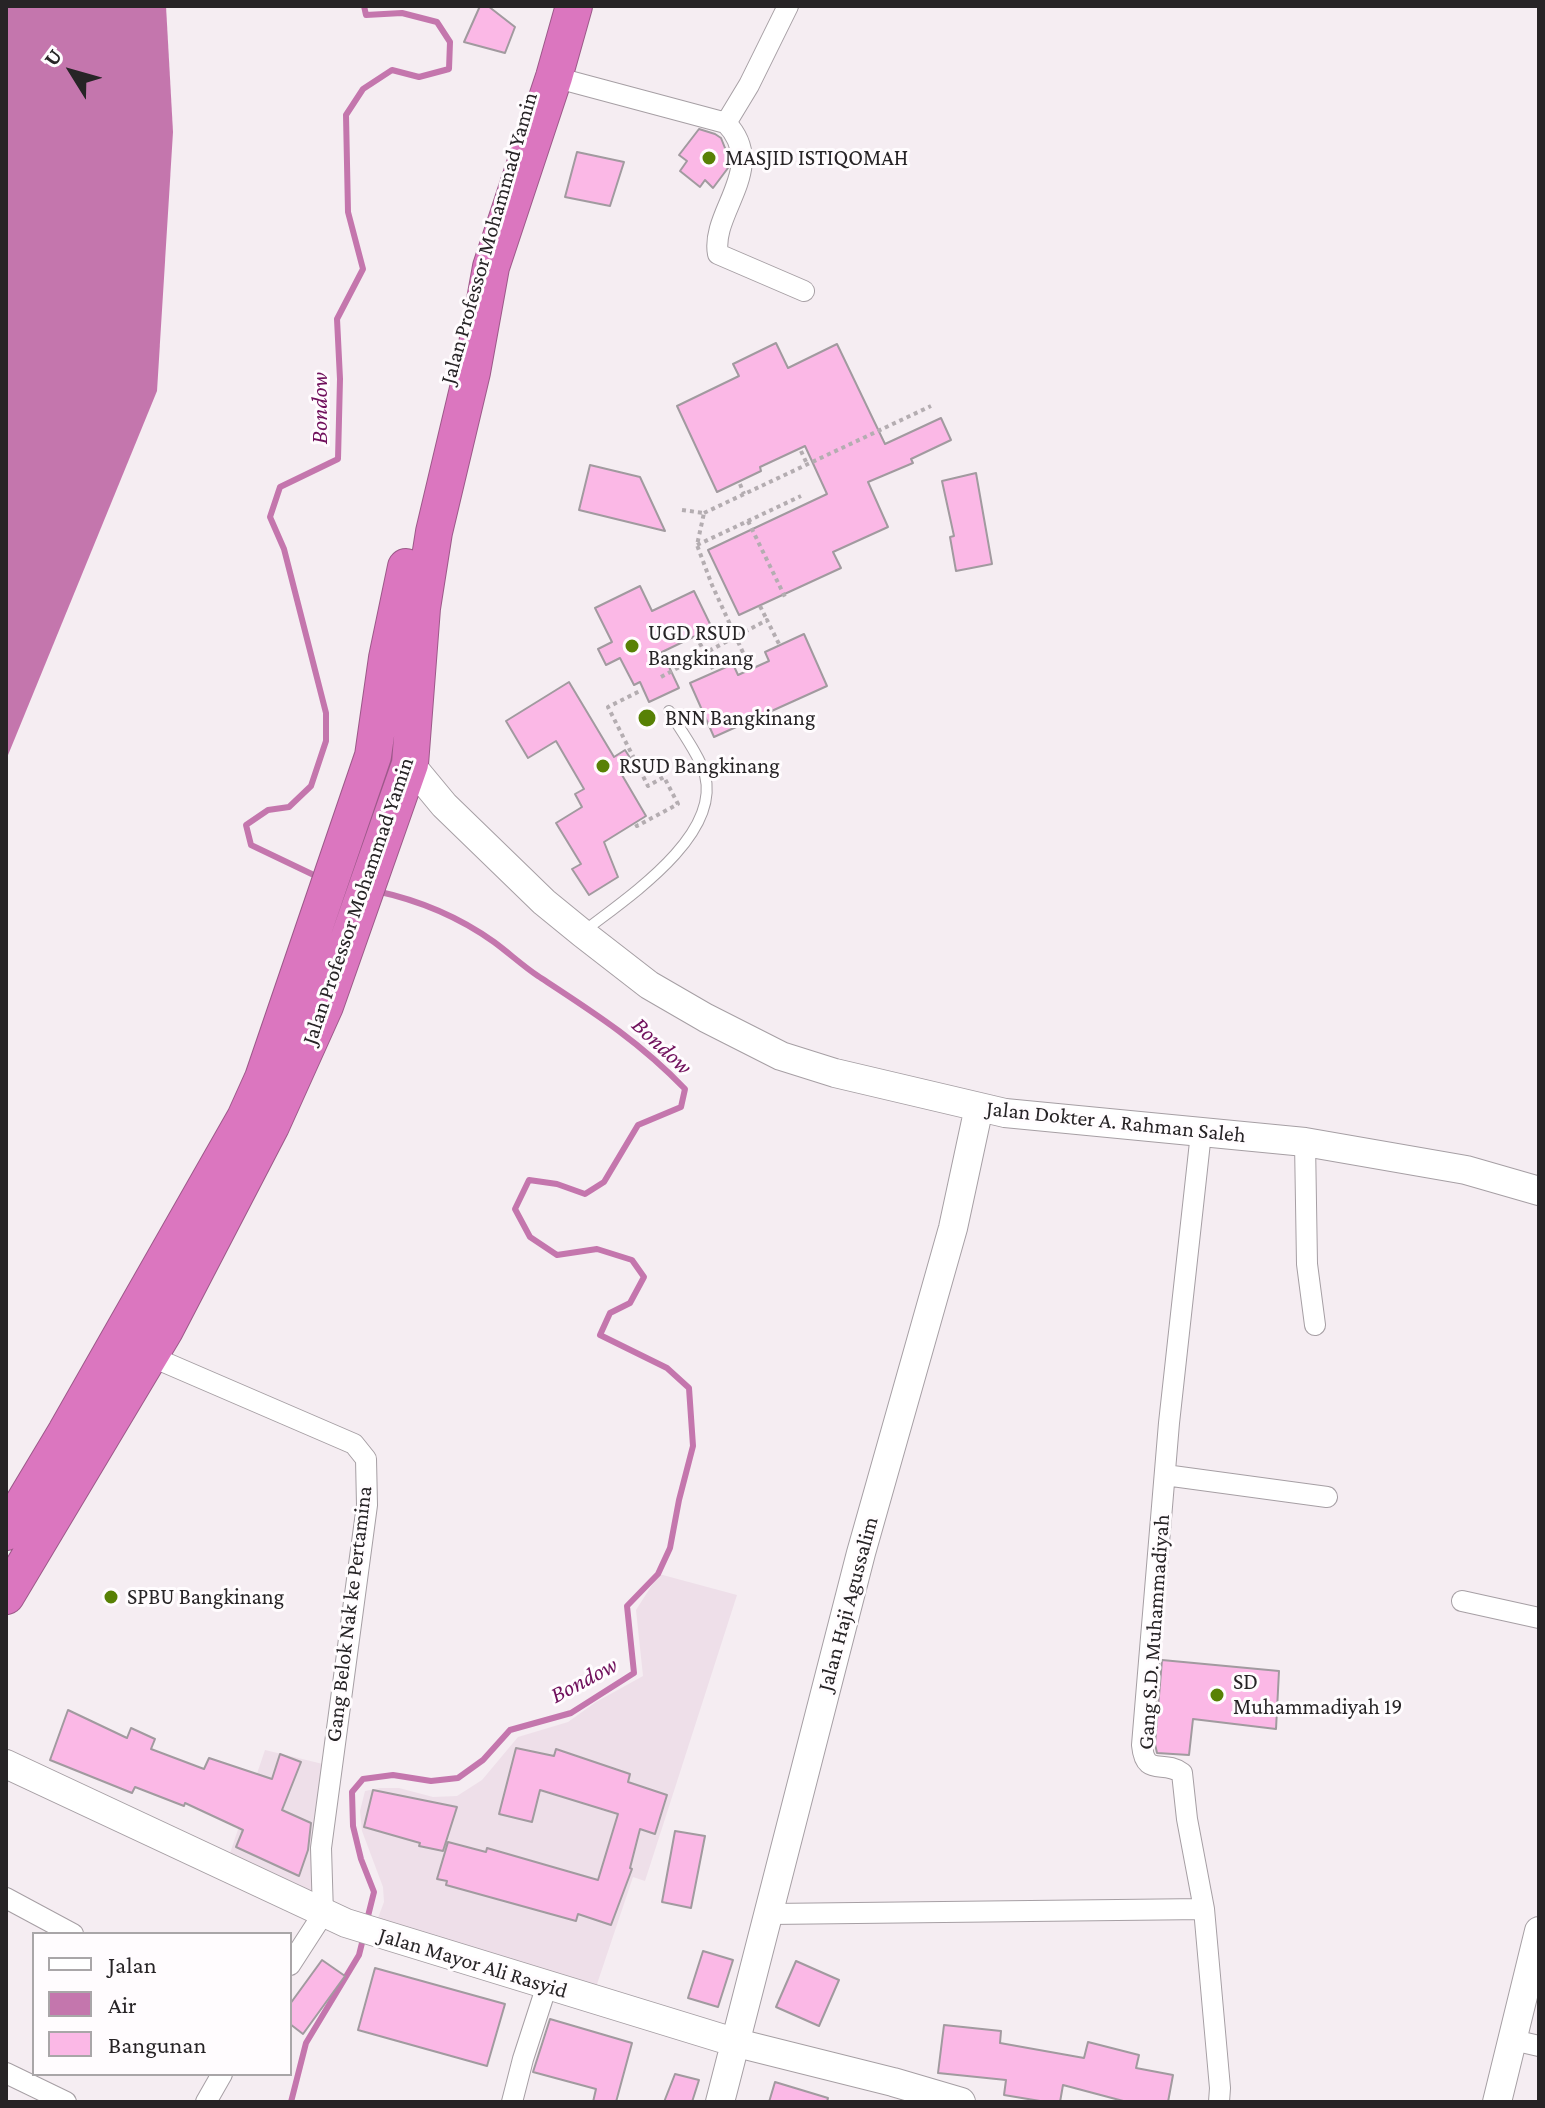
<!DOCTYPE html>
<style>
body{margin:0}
#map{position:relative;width:1545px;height:2108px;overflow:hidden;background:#f5edf2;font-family:"Crimson Pro",serif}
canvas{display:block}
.frame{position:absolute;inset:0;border:8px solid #272426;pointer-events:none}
.legend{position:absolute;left:32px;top:1932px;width:260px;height:144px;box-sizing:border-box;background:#fffcfe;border:2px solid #a9a6a8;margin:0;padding:10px 14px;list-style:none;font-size:24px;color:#272426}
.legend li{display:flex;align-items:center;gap:16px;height:40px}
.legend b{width:40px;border:2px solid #a9a6a8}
.north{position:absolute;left:32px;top:32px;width:80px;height:80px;-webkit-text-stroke:6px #fffcfe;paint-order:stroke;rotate:307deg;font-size:22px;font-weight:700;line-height:32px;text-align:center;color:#272426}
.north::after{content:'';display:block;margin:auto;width:28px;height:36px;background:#272426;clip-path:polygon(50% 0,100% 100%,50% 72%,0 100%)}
</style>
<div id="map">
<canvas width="1545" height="2108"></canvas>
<div class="frame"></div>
<ul class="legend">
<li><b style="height:10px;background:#fff"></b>Jalan</li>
<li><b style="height:22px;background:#c476ad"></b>Air</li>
<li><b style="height:22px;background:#fbb8e6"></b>Bangunan</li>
</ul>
<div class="north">U</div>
</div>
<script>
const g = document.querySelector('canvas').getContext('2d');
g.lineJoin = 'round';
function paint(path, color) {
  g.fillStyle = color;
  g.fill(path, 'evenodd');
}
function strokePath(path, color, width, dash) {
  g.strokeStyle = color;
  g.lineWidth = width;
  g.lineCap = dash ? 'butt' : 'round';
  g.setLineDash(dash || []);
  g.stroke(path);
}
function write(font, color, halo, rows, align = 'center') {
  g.font = font + ' "Crimson Pro",serif';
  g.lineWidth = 6;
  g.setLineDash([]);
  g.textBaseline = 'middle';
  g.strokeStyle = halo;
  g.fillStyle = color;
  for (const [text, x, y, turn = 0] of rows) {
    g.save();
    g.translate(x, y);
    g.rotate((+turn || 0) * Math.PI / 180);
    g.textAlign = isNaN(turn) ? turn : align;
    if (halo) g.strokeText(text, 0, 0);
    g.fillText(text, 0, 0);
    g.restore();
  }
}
paint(new Path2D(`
 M659,1574L737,1595L645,1881L633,1877L595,1990L375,1926L384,1902L383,1887L362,1831L360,1811L365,1791L380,1788H399L433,1797L457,1796L482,1780L518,1737L568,1722L596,1702L643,1676L636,1610Z
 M265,1750L327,1765L318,1890L305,1898L227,1862Z`), '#eedfe9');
paint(new Path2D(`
 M6,6H166L173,132L157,391L6,760Z`), '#c476ad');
strokePath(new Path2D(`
 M318,877L251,845L246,825L268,810L289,807L311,786L326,741V713L284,549L270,517L280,487L338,459L340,379L337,319L363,269L348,212L346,115L363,89L392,70L419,77L449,69L450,42L437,22L402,13L366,15L364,6
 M367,1920L374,1892L361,1859L353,1826L352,1792L363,1779L393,1775L431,1781L458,1778L483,1760L510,1730L571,1713L634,1673L627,1606L658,1574L670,1548L679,1500L693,1446L689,1388L667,1368L600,1335L610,1313L630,1303L644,1277L632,1260L597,1249L557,1255L530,1237L515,1209L529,1180L557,1184L585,1194L604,1182L638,1125L681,1107L685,1089C639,1041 593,1012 538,976C523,966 509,953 494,942C459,917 418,900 376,891
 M291,2102L306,2043L359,1955L364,1935`), '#c476ad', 6);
const building = new Path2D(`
 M480,6H488L515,27L505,53L464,42Z
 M699,129L715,134L721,138L729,158L728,168L713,188L705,180L700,187L680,171L687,161L679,155Z
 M577,152L624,162L610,206L565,197Z
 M776,343L788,368L837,344L885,444L941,418L951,440L911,459L913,463L868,482L888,527L833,552L841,568L739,615L708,550L827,494L805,446L760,467L761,471L717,492L677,406L739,376L733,364Z
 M590,465L640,477L665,531L579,510Z
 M976,473L992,564L956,571L950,537L954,536L942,481Z
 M640,586L652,611L694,591L712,628L662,652L679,688L649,702L640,682L634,685L620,658L606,665L598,649L612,642L595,608Z
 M804,634L827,686L714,737L690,683L733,664L738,675L769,661L765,652Z
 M569,682L614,757L625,750L636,767L622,775L646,816L604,842L618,877L589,895L572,869L581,864L556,823L582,807L575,794L584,789L556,741L528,758L506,721Z
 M1162,1660L1279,1671L1276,1729L1193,1719L1189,1755L1157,1753L1155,1744Z
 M68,1710L127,1738L131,1728L155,1739L151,1749L204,1769L209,1758L272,1779L280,1754L301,1762L282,1810L311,1823L308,1850L299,1876L236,1847L243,1830L185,1803L184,1806L135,1787L132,1793L50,1760Z
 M516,1748L554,1756L556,1749L630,1774L628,1782L667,1795L655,1834L640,1829L630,1868L632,1869L611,1925L578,1914L576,1921L446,1885L447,1881L437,1879L448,1842L486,1852L487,1848L598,1880L618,1814L540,1790L532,1822L499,1814Z
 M373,1790L457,1807L443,1851L419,1846L420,1843L364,1827Z
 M675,1831L705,1836L691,1908L662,1902Z
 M703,1951L733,1960L718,2007L688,1998Z
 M322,1960L345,1976L303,2034L290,2024V2004Z
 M796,1961L839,1980L819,2026L776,2007Z
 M375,1968L505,2004L487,2066L358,2030Z
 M550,2019L632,2043L616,2102H593L596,2089L533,2072Z
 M944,2025L1001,2031L1000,2043L1084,2058L1088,2042L1139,2055L1136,2068L1173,2075L1168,2102H1127L1063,2085L1060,2102H1046L1004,2095L1006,2080L938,2073Z
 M675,2074L699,2080L692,2102H664Z
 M775,2082L828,2098L827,2102H769Z`);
paint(building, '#fbb8e6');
strokePath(building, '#a19a9f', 2);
const lane = new Path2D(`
 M583,932C625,899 721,837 705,775C700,756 679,728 669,711`);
const street = new Path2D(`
 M554,77L726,123C769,168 710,212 718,254L804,291
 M726,123L749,85L788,6
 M1201,1133L1169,1423L1142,1745C1145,1778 1163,1759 1182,1773L1187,1819L1204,1909L1220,2088L1219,2102
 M1305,1142L1307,1264L1315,1325
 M150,1356L354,1444L366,1459L367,1505L321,1848L323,1914L290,1965
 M1165,1475L1327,1497
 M1462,1601L1539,1618
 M6,1898L73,1934
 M770,1914L1204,1909
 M1513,2040L1539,2046
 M6,2073L66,2102
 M206,2102L222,2074
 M512,2102L523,2059L547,1985`);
const secondary = new Path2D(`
 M410,764L444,805L544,902L582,933L649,985L706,1018L781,1056L835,1073L1005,1113L1305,1142L1466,1170L1539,1191
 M6,1764L346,1923L737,2043L893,2082L961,2102
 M720,2102L861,1553L953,1228L979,1107
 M1497,2102L1539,1931`);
const highway = new Path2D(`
 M6,1532L66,1432L245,1118L263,1078L373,756L387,658L406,567
 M6,1596L165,1330L271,1126L325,1006L410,764L422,608L434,532L472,372L491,267L554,77L574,6`);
strokePath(lane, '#a69fa4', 12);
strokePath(street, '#a69fa4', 22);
strokePath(secondary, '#a69fa4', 30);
strokePath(highway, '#9c5989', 38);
strokePath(new Path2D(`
 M801,451L807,464
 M740,484L744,494
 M682,510L704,513L697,545L712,585L745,657
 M704,513L931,406
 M748,521L785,597
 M697,545L801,496
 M760,606L767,620
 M696,636L705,653L767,620L779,644
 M661,677L705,653L714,671
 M636,824L637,826L678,804L664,777L648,786L608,707L642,690`), '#b4adb1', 4, [4, 4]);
strokePath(lane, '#fff', 10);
strokePath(street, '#fff', 20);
strokePath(secondary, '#fff', 28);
strokePath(highway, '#db76bf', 36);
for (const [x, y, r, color] of [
 [709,158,8,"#588105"],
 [632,646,8,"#588105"],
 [647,718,10,"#588105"],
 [603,766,8,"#588105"],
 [111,1597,8,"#588105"],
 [1217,1695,8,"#588105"]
]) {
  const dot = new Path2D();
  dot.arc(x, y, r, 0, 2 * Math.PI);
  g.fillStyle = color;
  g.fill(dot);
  strokePath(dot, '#fffcfe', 3);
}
write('22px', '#272426', '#fffcfe', [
 ["MASJID ISTIQOMAH",725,158],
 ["UGD RSUD",648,633],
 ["Bangkinang",648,658],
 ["BNN Bangkinang",665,718],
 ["RSUD Bangkinang",619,766],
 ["SPBU Bangkinang",127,1597],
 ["SD",1233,1682],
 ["Muhammadiyah 19",1233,1707]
], 'left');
write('22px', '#272426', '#fffcfe', [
 ["Jalan Professor Mohammad Yamin",489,238,-74],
 ["Jalan Professor Mohammad Yamin",358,901,-71],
 ["Jalan Dokter A. Rahman Saleh",1116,1122,6],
 ["Jalan Haji Agussalim",848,1604,-75],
 ["Gang Belok Nak ke Pertamina",349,1614,-83],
 ["Gang S.D. Muhammadiyah",1154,1632,-86],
 ["Jalan Mayor Ali Rasyid",473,1963,17]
]);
write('italic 24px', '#70105c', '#fffcfe', [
 ["Bondow",320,408,-90],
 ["Bondow",662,1046,43],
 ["Bondow",584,1680,-28]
]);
</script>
